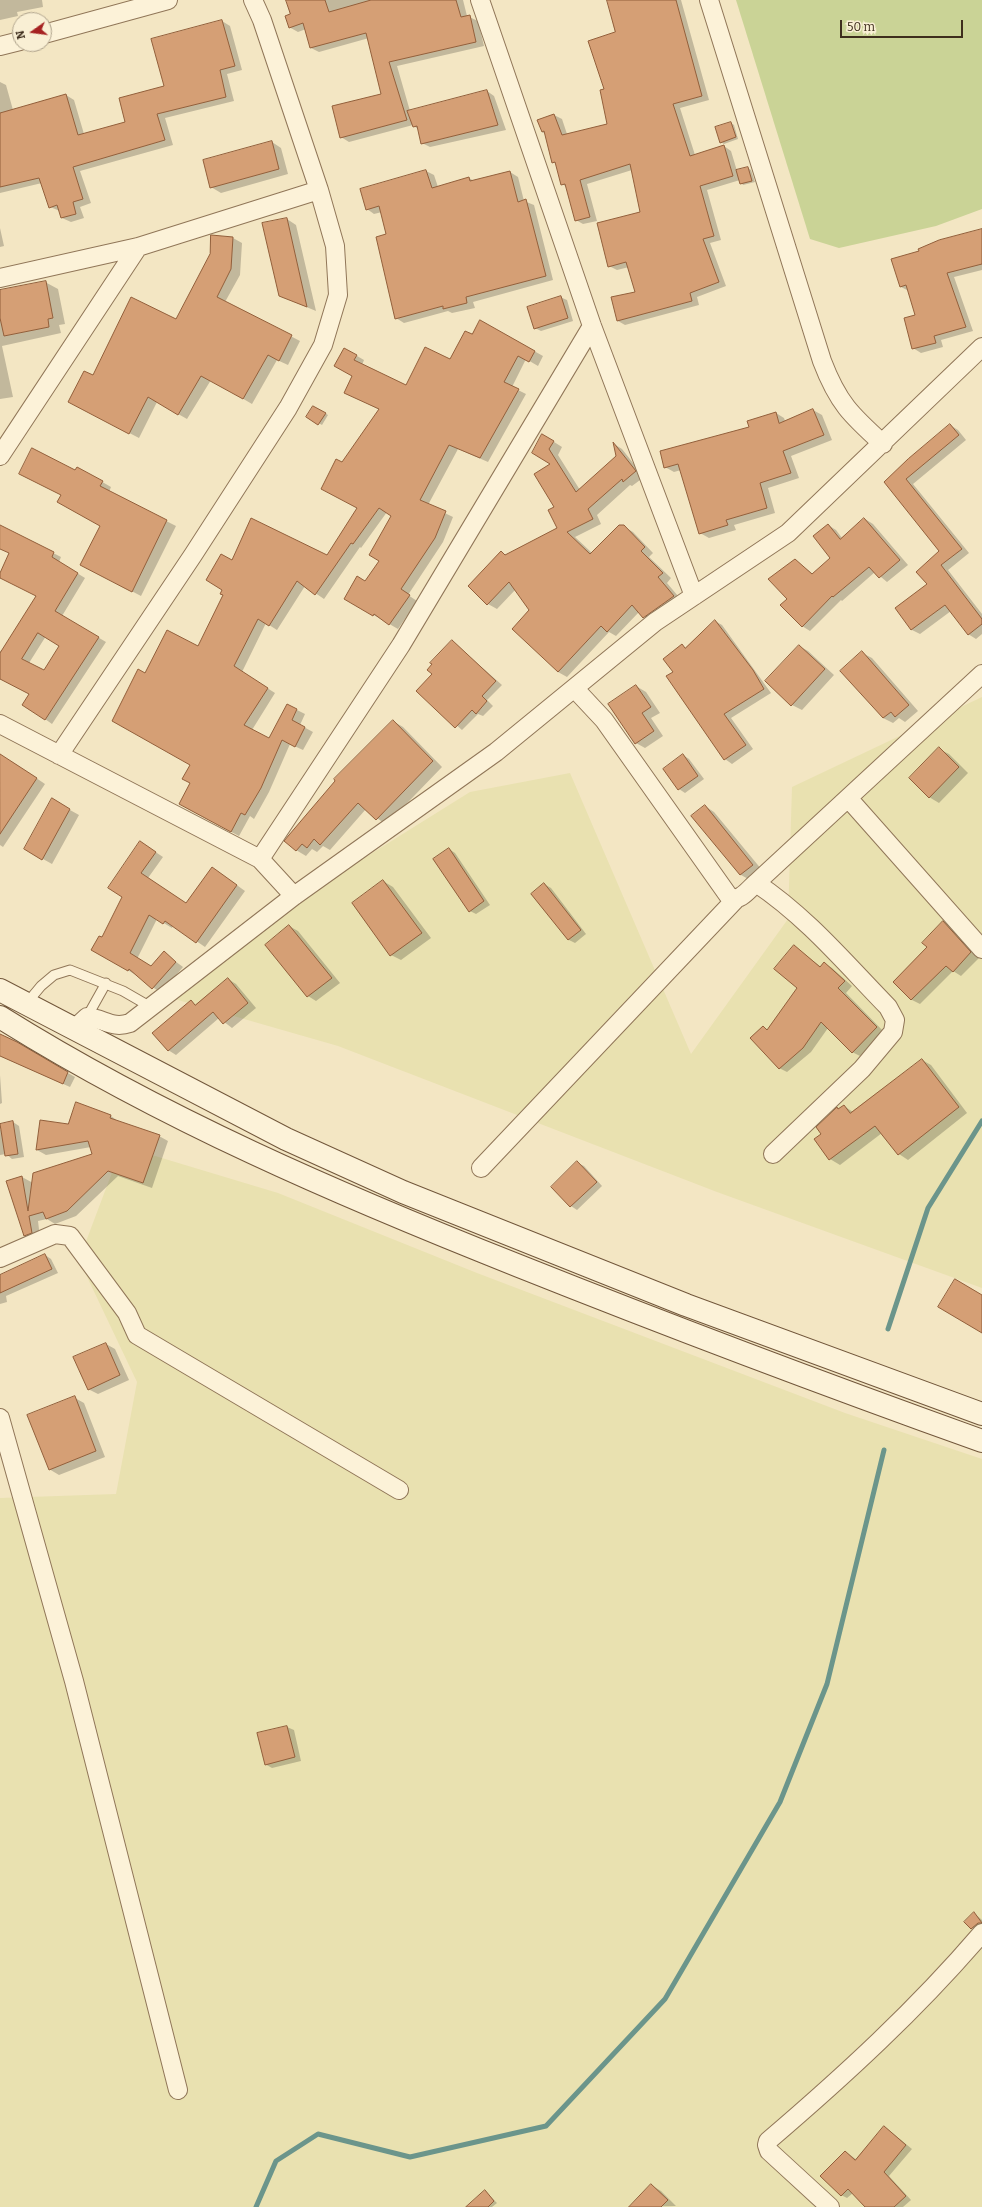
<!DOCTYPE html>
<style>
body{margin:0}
#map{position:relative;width:982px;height:2207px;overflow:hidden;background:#f3e6c3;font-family:Bitter,serif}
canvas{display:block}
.north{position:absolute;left:12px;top:12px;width:40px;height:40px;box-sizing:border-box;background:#f9efd4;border:1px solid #aea28b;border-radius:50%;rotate:256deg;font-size:11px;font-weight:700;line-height:16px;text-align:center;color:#3e2e1d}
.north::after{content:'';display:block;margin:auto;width:14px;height:18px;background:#a62221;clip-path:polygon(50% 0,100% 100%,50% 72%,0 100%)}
.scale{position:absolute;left:840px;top:20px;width:123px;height:18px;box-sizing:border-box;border:2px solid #3e2e1d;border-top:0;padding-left:5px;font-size:12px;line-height:14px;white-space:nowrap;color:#3e2e1d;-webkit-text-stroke:3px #f9efd4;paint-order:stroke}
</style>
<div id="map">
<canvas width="982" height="2207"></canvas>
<div class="north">N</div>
<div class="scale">50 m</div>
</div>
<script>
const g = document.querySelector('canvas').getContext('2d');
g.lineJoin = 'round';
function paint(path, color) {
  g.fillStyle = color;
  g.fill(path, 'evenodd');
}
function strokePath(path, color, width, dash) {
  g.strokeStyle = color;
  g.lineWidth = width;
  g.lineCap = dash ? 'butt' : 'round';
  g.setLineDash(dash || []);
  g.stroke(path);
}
paint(new Path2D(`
 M982,697V1288L717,1192L338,1046L164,996L204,958L470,792L570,773L691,1054L788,919L792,787Z
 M122,1146L278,1193L477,1273L845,1413L982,1459V2207H0V1498L116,1494L137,1382L79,1260Z`), '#e9e1b0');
paint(new Path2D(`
 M736,0H982V209L936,226L839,248L810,239Z`), '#cad396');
paint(new Path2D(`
 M0,0H42L43,7L17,12L18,16L0,20Z
 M287,0H463L467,16L478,21L484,46L397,66L410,111L487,91L494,96L506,130L430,147L422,143L419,130L413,125L349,142L341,137L382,94L369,38L319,52L311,48L306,29L298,32L289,27L291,15Z
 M608,0H681L709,100L680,108L695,155L724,146L731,151L737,171L748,168L751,170L755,182L743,185L740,180L707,190L721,240L710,243L726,286L697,297L699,305L625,325L618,321L636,293L629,267L617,270L609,266L641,212L632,170L587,184L597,221L583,224L576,220L567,187L562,184L557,164L552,162L546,134L542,132L554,115L562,119L567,134L608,124L605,90L616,33Z
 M222,21L230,26L242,70L227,74L234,101L165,118L173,145L80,171L91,203L80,207L84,218L71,222L62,218L60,211L50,207L42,183L0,193V82L6,85L13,110L66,95L74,100L84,134L126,122L165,87Z
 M731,123L734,125L738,139L724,144L721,142Z
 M272,142L281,148L288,174L221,193L211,187Z
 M426,171L434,175L438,187L469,178L474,181L510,172L518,177L524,201L534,205L553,280L473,302L475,308L452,313L448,311L404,323L396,318L387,235L382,212L374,214L367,209Z
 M287,219L296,225L316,311L280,296Z
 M0,228L4,246L0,247Z
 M982,230V270L954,277L973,331L941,340L943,347L921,353L913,348L917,316L909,291L901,287L893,260Z
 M233,238L242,243L240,275L225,302L300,341L288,365L277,360L252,404L211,380L187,419L157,402L139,438L79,407L93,376L177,320Z
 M45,282L58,289L65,324L59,325L61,333L2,346L13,397L0,399V291Z
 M560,297L567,300L573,321L541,331L535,328Z
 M480,321L543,356L538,366L526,359L512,387L526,394L488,462L458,449L428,505L453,517L443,542L408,595L417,601L398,629L346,599L366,582L380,560L392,516L387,512L361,548L360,547L324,599L305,586L277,630L266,623L242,672L275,693L252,730L270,739L287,705L305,714L300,725L313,732L303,750L290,744L269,792L254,819L250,816L239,836L188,809L192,765L145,674L198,648L224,595L232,561L327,556L359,508L342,464L380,410L354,397L353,376L345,349L364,360L362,365L407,386L451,361L472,336Z
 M314,407L328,415L322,425L308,417Z
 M813,410L822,415L832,440L791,456L799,478L768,488L775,513L734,525L736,530L709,538L700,533L681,470L674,472L665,467L751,428L776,413L784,418L785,421Z
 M950,425L958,430L966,440L913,484L969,553L948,570L982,614V634L976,639L968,634L951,611L920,634L912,630L897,608L929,585L940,552L885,482Z
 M543,435L562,447L558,455L580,490L617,456L614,444L622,449L644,477L632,486L630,485L597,515L601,524L575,537L592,553L623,526L633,532L653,553L649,557L671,578L667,583L683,602L653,623L639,612L616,636L609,632L567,677L558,672L531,610L516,589L497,609L488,604L469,586L501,552L506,555L558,529L552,464Z
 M78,468L111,487L109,492L176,526L141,596L91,570L102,526L62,495Z
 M865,519L873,524L908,565L887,582L875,572L842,601L841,600L810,631L802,626L788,599L795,560L813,574L831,558L828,525L836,530L842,538Z
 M0,526L61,557L59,562L85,578L62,616L106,642L52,724L45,719L30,694L0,679V651L3,650L37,596L0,577L10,553L0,548ZM46,636L61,645L44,671L29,663Z
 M715,621L722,625L771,693L731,718L753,749L732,764L725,759L668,676L674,672L682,646L686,648Z
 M452,641L502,685L487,700L493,706L483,716L478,714L462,730L418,691L433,674Z
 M799,646L808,651L834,675L802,710L792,705Z
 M862,653L872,658L918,711L905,722L899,718L893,723L883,718Z
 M636,686L646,692L660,713L651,718L663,736L645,748L636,743Z
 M393,721L403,727L442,767L386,825L366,809L330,850L323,846L317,852L312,849L306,856L296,850Z
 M939,749L949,754L968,773L939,803L929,797Z
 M683,755L689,759L704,779L685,793L679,789Z
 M0,760L11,761L45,784L3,847L0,845Z
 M52,800L79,815L52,864L25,849Z
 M705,806L714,812L762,870L750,880L741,875L693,816Z
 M148,847L163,857L148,878L187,904L220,873L245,891L205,947L173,925L172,928L157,919L137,959L152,967L164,953L183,967L161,993L136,975L93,950L102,938Z
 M449,849L455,853L490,905L476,914L470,911Z
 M383,881L393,887L431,938L401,960L391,955Z
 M544,884L551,888L586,934L575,943L569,940L533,894Z
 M943,922L951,927L979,958L961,976L953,971L920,1004L912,1000L894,982L928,947Z
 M289,926L298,931L340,983L316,1001L308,996Z
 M794,946L821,967L824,963L832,968L852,986L846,993L884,1032L860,1056L852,1052L828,1028L811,1052L787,1072L779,1068L764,1027L768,1030L798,988Z
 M228,979L236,984L256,1008L232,1028L219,1018L176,1055L168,1050L191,1002L196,1005Z
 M0,1035L75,1077L70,1087L0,1056Z
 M922,1060L931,1065L967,1113L908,1160L899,1154L882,1133L840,1165L830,1159L839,1110L844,1106L853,1112Z
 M0,1075L2,1103L0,1104Z
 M111,1116L119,1122L159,1136L168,1141L152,1188L118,1176L76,1216L55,1224L47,1219L38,1221L40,1238L34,1241L25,1236L22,1177L33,1183L93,1155L91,1147L46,1155L37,1150L69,1125Z
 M13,1122L19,1126L24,1157L12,1159L6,1154L0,1155V1130Z
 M578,1163L584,1166L602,1186L577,1210L571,1206L552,1187Z
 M45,1255L51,1259L58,1273L6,1296L7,1302L0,1304V1279Z
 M106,1344L115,1349L129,1380L98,1394L88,1389Z
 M75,1398L84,1403L105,1457L59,1475L49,1469Z
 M287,1727L294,1730L301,1761L272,1768L265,1764L258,1734Z
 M974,1913L982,1920V1926L975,1930L965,1922Z
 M885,2127L912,2149L889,2176L911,2200L903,2207H866L853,2193L847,2198L841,2195L846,2152L857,2160Z
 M651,2185L661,2191L676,2206L630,2207Z
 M485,2191L497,2203L492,2207H476Z`), '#0003');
strokePath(new Path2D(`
 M888,1329L928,1208L982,1121
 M256,2207L276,2161L318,2134L410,2157L546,2126L665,1999L780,1802L827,1684L884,1450`), '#6b958b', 5);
const building = new Path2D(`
 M286,0H325L329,12L371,0H456L461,17L470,15L476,42L389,62L407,120L340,138L332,106L381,94L366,33L310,48L303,23L289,28L285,16L290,14Z
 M607,0H676L702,96L673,104L690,156L724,145L733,176L700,186L714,236L703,239L719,282L690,293L692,301L617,321L611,297L635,292L626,262L608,267L597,223L640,212L630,164L580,180L590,217L575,221L565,184L561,185L555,162L552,163L544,131L542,132L537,120L554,114L562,135L607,124L600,90L604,89L588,41L615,32Z
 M222,20L235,66L220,70L226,97L157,114L165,140L73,167L83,199L73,202L76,214L61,218L57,205L49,208L39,178L0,187V113L66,94L78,135L125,122L119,98L164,86L151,39Z
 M487,90L498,125L421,144L417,126L413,127L407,111Z
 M731,122L736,137L720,143L715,127Z
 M272,141L279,169L210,188L203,160Z
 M748,167L752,181L740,184L736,170Z
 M426,170L432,188L469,177L470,181L510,171L518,202L526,199L546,276L466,297L467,303L443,309V306L395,319L376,237L386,234L379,206L366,210L360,189Z
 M287,218L307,307L279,296L262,223Z
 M982,229V264L947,273L966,327L934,336L936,343L912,349L904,318L915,315L906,285L900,287L891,259L919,251L918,249L939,240Z
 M211,235L233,237L231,269L217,297L292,335L279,361L268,355L243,399L201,376L178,415L148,397L129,434L68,402L84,371L93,375L131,297L176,319L210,254Z
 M46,281L53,318L48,319L49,327L4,336L0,318V290Z
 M561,296L568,318L534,329L527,307Z
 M480,320L535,351L529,362L518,356L504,382L519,389L480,458L449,445L420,500L446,511L435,538L401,589L410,595L389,625L374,614L373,616L344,599L357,576L365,581L379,561L369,555L391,516L379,508L353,544L351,543L315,595L297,581L269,626L258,619L234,666L268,688L244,725L269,738L287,704L297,709L292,720L305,727L295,747L282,740L261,788L245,815L241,813L231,832L179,804L190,783L182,779L190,765L112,721L138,669L145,673L167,630L198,646L223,595L220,594L222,590L206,580L221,554L232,560L251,518L327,555L357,508L321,489L336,459L342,462L379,409L344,393L352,376L334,366L344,348L357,355L354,360L406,385L425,347L450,359L465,331L472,334Z
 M313,406L326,413L318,425L306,417Z
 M813,409L824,435L783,451L791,473L760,483L767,508L726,520L728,525L699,534L678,464L664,468L660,451L749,427L747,421L776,412L779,423Z
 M950,424L959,435L906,479L962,549L941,565L982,619V624L968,635L945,605L911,630L895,608L927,584L916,572L939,551L884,482L908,459Z
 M542,434L554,441L549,449L576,492L616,456L613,442L636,471L623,482L622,479L588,509L593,519L567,532L590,554L619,525H624L645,547L641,551L663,573L658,577L674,596L643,618L632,605L607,632L601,626L558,672L512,629L529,610L509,582L487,605L468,586L501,551L505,555L557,528L548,510L554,507L534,474L550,464L532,453Z
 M32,448L75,470L77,467L103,481L100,486L167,520L132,592L80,565L100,526L57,502L61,495L19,474Z
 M864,518L900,560L879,578L869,567L833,597L832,596L802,627L780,605L787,599L768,579L795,559L812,574L830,558L813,536L828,524L840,539Z
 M0,525L54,552L52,557L78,573L55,611L99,637L45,720L22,705L29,694L0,679V653L36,596L0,578V573L9,553L0,549ZM38,633L59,646L44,670L22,659Z
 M715,620L753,670L764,689L724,714L746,745L724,760L666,676L673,672L663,659L682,644L685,648Z
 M452,640L496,681L482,696L487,701L476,714L472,710L455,728L416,691L432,674L427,670L432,664L430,663Z
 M799,645L825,669L791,706L765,681Z
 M862,651L909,705L895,717L891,712L883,718L840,671Z
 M636,685L651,707L642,713L654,731L635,744L608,704Z
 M393,720L433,761L376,820L358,803L320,845L314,839L307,848L302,844L296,851L284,841L289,835L335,781L334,779Z
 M939,747L959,767L929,798L909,778Z
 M0,754L37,778L0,834Z
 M683,754L698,776L678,790L663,769Z
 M52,798L70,809L42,860L24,849Z
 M705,805L753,865L740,875L691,816Z
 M140,841L156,852L141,873L186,903L212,867L237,885L196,943L165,921L163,924L149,915L130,953L151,966L164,951L176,962L152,989L129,969L128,971L91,950L99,936L102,937L122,897L108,888Z
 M449,848L484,901L469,912L433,859Z
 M383,880L422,933L390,956L352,903Z
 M544,883L581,930L568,940L531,894Z
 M943,921L971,952L953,972L946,966L911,1000L893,982L927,947L922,943Z
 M289,925L332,978L307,997L265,945Z
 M794,945L820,967L824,962L845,981L838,988L877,1027L852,1053L821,1022L803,1048L779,1069L750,1038L763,1026L767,1030L797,988L774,969Z
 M228,978L248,1003L223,1024L213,1012L168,1051L152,1033L191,1000L195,1005Z
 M0,1034L17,1042L68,1072L63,1084L0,1056Z
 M922,1059L959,1107L898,1155L875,1126L829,1160L814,1139L821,1134L816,1127L837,1107L838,1109L844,1105L850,1113Z
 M76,1102L111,1115L110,1118L160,1135L143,1183L108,1171L67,1211L46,1219L43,1212L29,1216L32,1233L24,1236L6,1181L22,1176L28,1211L33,1173L92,1154L88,1141L36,1150L40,1120L68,1124Z
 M13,1121L18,1154L5,1156L0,1124Z
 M577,1161L597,1182L570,1207L551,1187Z
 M45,1254L52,1269L0,1293V1275Z
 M955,1279L982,1295V1333L938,1307Z
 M106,1343L120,1375L88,1390L73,1357Z
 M75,1396L96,1451L49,1470L27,1415Z
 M287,1726L295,1757L265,1765L257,1733Z
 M974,1912L982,1923H978L971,1929L964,1922Z
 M884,2126L906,2145L884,2172L906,2196L894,2207H865L848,2189L841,2196L820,2176L845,2151L855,2160Z
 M651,2184L668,2200L661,2207H629Z
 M485,2190L494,2201L488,2207H466Z`);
paint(building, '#d59f75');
strokePath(building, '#925f3b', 1);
const service = new Path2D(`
 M26,1004L41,986L54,975L70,970L123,991L149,1006
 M87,1017L106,983`);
const minor = new Path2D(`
 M480,0L592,326L694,596
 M709,0L822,361C838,403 851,415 883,444
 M44,34L168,0
 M0,46L20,41
 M0,278L138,247L319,190L262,20L253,0
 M0,456L138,247
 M575,689L604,720L730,898C741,901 748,890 756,883C807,917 846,964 888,1007L895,1020L893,1032L862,1069L773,1154
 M0,724L260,859
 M59,755L193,555L288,408L323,345L338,295L335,246L319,190
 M848,798L982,949
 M756,883L982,674
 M294,896L260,859L401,645L592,326
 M74,1029L87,1017C105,1019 112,1029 130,1023L294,896L496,752L655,622L788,533L982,347
 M481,1168L735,900
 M0,1258L55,1234L70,1236L127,1313L137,1335L399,1490
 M0,1418L74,1681L178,2090
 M830,2207L769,2151L767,2145L768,2141C844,2076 917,2009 982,1933`);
const secondary = new Path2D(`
 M0,990L286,1139L403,1192L686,1305L982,1414
 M0,1017C163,1119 340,1195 519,1266C672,1327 826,1385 982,1441`);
strokePath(service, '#907658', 11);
strokePath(minor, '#907658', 20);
strokePath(secondary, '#72573b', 24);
strokePath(service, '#fcf2d8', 9);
strokePath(minor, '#fcf2d8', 18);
strokePath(secondary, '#fcf2d8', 22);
</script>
